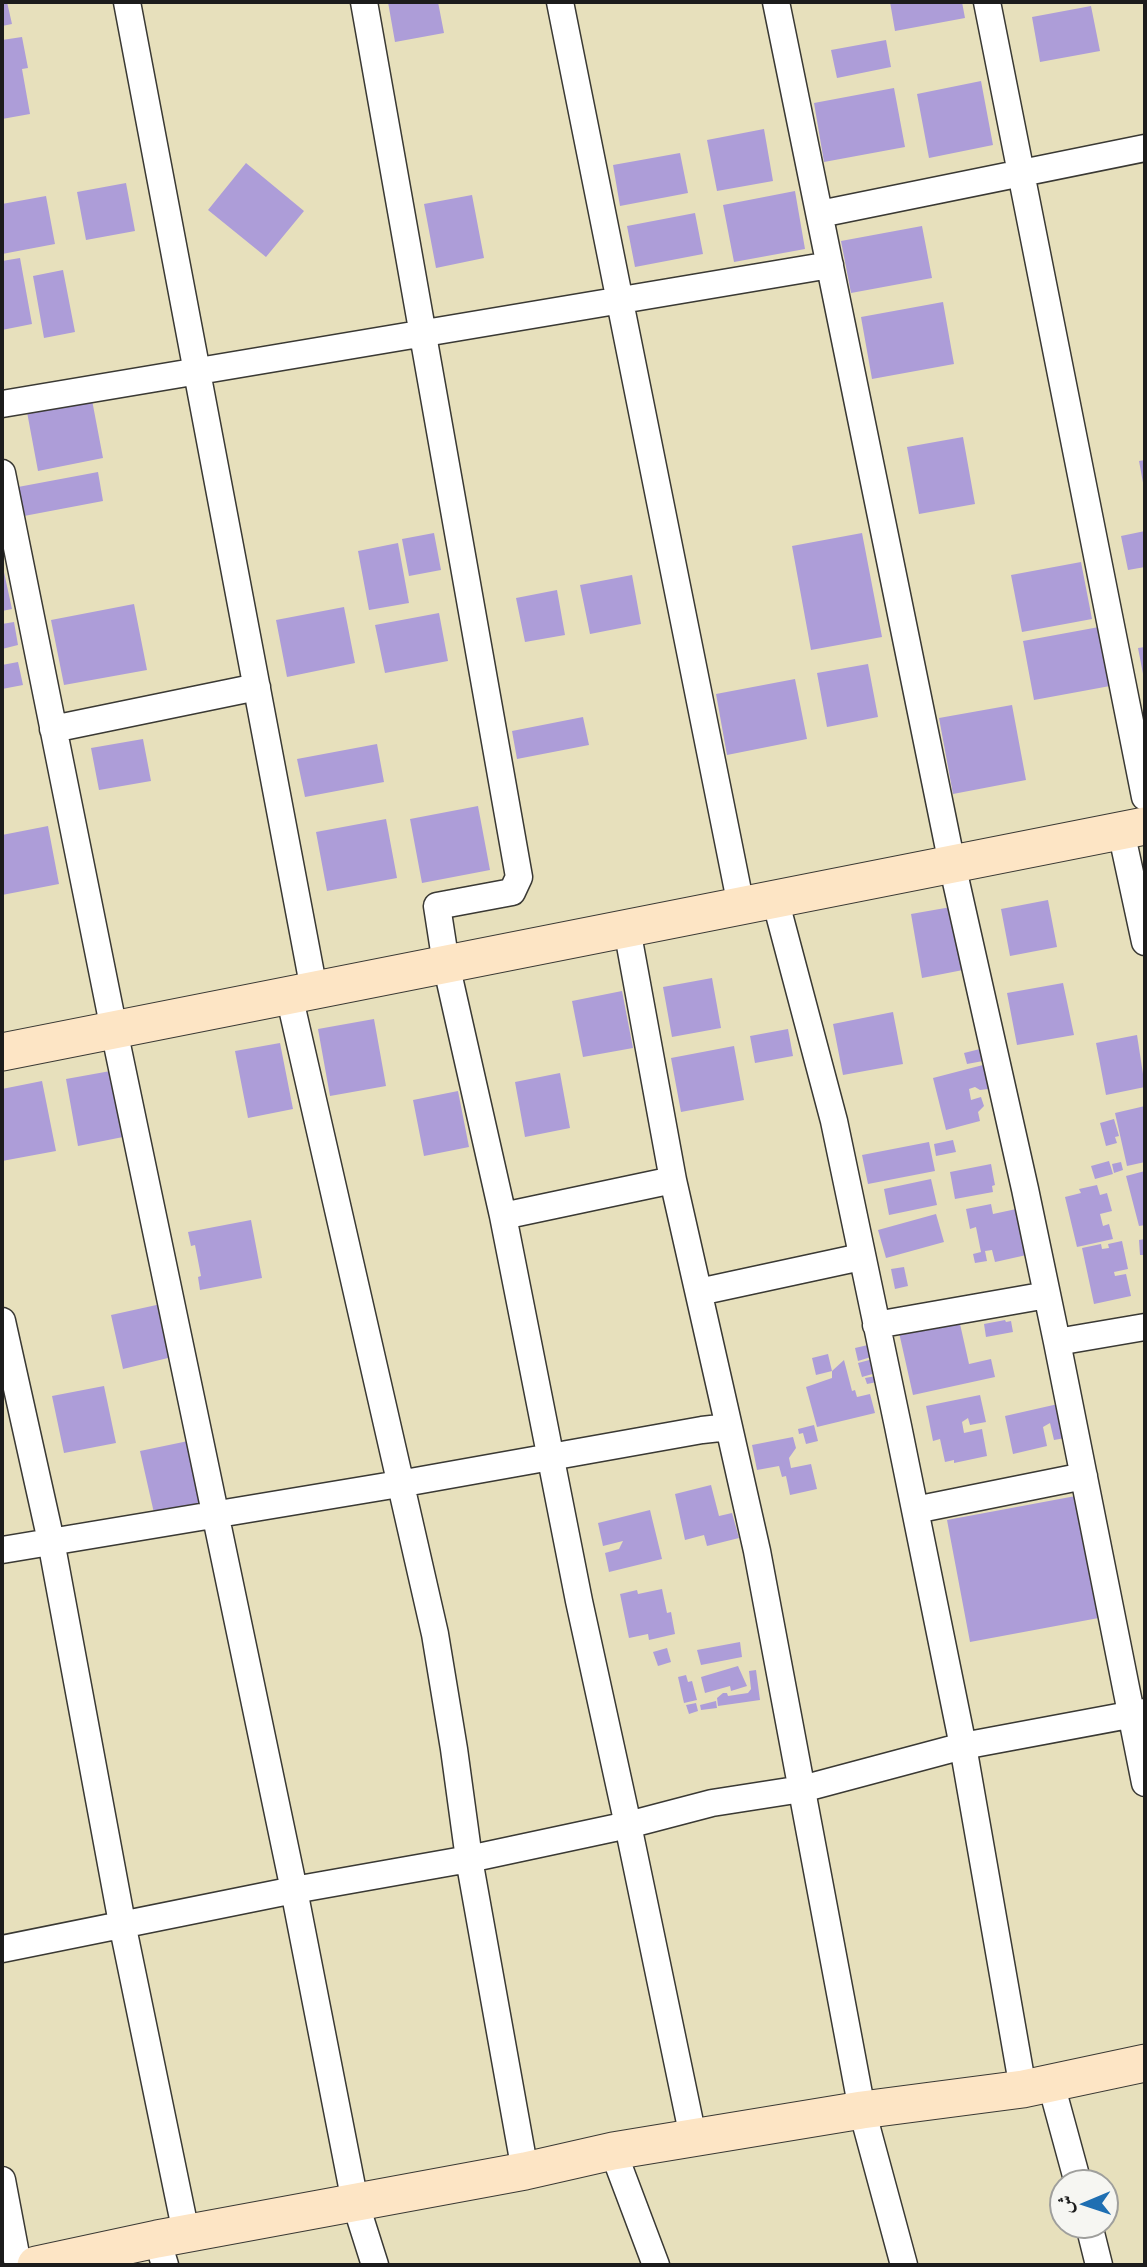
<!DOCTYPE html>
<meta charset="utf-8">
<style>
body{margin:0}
#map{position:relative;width:1147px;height:2267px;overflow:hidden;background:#e7e0bc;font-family:"Gentium Book Plus",Amiri,serif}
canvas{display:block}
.frame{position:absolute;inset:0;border:4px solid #1c1c1c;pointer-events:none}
.north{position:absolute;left:1049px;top:2169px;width:70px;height:70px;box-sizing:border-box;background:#f6f6f2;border:2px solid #9f9f9c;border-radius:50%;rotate:268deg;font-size:19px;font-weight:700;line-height:28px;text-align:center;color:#1c1c1c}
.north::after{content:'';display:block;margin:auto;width:24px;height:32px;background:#1f6fb2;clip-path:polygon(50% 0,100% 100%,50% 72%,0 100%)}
</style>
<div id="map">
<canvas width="1147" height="2267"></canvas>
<div class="frame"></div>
<div class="north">ش</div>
</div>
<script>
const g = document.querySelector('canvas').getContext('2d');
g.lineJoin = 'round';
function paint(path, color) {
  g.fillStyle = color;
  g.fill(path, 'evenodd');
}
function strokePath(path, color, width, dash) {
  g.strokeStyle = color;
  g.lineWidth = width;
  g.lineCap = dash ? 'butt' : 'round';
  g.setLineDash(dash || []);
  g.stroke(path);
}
paint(new Path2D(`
 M2,2H7L12,24L2,26Z
 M388,2H438L444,33L395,42Z
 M890,2H962L965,18L895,31Z
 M1091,6L1100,51L1040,62L1032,17Z
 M22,37L28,68L22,69L30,114L2,119V40Z
 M886,40L891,67L837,78L831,50Z
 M981,81L993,145L929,158L917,94Z
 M894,88L905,147L824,162L814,103Z
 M764,129L773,181L717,191L707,140Z
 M680,153L688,193L620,206L613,165Z
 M246,163L304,211L266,257L208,210Z
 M126,183L135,231L86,240L77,192Z
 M795,191L805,249L734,262L723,205Z
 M472,195L484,258L436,268L424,204Z
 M46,196L55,244L2,254V204Z
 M695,213L703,254L635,267L627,226Z
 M922,226L932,278L851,293L841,241Z
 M20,258L32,324L2,330V261Z
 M63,270L75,332L44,338L33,276Z
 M943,302L954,364L872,379L861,317Z
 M92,400L103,458L38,471L27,412Z
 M963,437L975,504L919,514L907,447Z
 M1145,460V487L1144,488L1139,461Z
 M98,472L103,501L24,516L18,487Z
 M1145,531V567L1128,570L1121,536Z
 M434,533L441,570L409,576L402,539Z
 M862,533L882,637L811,650L792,546Z
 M398,543L409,603L369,610L358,551Z
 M1081,562L1092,619L1022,632L1011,575Z
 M2,563L12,609L2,611Z
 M632,575L641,624L590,634L580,585Z
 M557,590L565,635L525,642L516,598Z
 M134,604L147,670L64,685L51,620Z
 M344,607L355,663L287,677L276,620Z
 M439,613L448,661L385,673L375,625Z
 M14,622L18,645L2,649V624Z
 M1099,627L1110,686L1034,700L1023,641Z
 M1145,647V679H1144L1138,648Z
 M18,662L23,685L2,689V665Z
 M868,664L878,717L827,727L817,673Z
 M795,679L807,739L727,755L716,694Z
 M1012,705L1026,780L953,794L939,718Z
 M583,717L589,745L517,759L512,731Z
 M143,739L151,781L99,790L91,748Z
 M377,744L384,782L305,797L297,759Z
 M478,806L490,870L422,883L410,819Z
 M386,819L397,878L327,891L316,832Z
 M48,826L59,884L2,895V835Z
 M1048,900L1057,947L1010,956L1001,909Z
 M951,907L963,970L922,978L911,914Z
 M712,978L721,1028L672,1037L663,987Z
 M1063,983L1074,1035L1017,1045L1007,993Z
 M622,991L633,1048L583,1057L572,1001Z
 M893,1012L903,1064L843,1075L833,1024Z
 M374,1019L386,1086L330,1096L318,1029Z
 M788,1029L793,1056L755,1063L750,1036Z
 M1137,1035L1145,1087L1106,1095L1096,1043Z
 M280,1043L293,1109L248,1118L235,1051Z
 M734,1046L744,1100L681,1112L671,1058Z
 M980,1049L983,1061L967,1064L964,1053Z
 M983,1065L986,1078L995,1080L996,1088L980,1090L975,1087L969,1089L971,1100L981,1097L984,1106L978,1112L980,1121L946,1130L933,1078Z
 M116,1070L128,1136L78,1146L66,1079Z
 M560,1073L570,1128L525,1137L515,1082Z
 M42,1081L56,1151L2,1161V1089Z
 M458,1091L469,1147L424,1156L413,1100Z
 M1145,1106V1162L1127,1166L1115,1113Z
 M1114,1119L1119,1136L1115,1137L1117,1143L1106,1146L1100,1123Z
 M953,1140L956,1152L936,1156L934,1144Z
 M929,1142L935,1171L868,1184L862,1155Z
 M1109,1161L1113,1174L1095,1179L1091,1166Z
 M1121,1162L1123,1170L1114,1173L1112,1164Z
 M991,1164L995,1185L992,1186L993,1192L955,1199L950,1172Z
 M1145,1171V1225L1139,1226L1126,1176Z
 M931,1179L937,1205L889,1215L884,1189Z
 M1097,1185L1100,1195L1107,1193L1112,1211L1100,1214L1103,1226L1109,1224L1113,1239L1077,1247L1065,1197L1081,1193L1079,1189Z
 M991,1204L993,1214L1021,1208L1031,1254L995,1262L992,1250L985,1251L987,1261L975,1263L973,1254L981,1252L976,1227L970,1229L966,1209Z
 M936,1214L944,1242L886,1258L878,1230Z
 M251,1220L262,1278L200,1290L198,1277L201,1276L195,1245L191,1246L188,1232Z
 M1145,1239V1255H1140L1139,1240Z
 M1122,1241L1128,1269L1114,1272L1115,1276L1126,1274L1131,1296L1094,1304L1082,1248L1101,1244L1102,1249L1109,1248L1108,1244Z
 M904,1267L908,1286L895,1289L891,1269Z
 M161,1304L172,1357L123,1369L111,1315Z
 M958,1315L969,1364L991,1359L995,1377L913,1395L898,1328Z
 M1005,1320L1006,1322L1011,1321L1013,1332L986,1337L984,1324Z
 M868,1345L871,1357L858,1361L855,1348Z
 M828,1354L832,1371L844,1360L852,1391L855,1390L857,1397L870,1394L875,1413L817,1427L806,1387L832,1378V1371L816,1375L812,1358Z
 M873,1359L876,1373L862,1377L858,1363Z
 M876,1376L877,1382L867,1384L865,1378Z
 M104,1386L116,1443L64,1453L52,1396Z
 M980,1395L986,1422L970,1425L968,1418L962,1422L964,1433L982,1429L987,1456L954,1463V1460L945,1462L940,1439L933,1441L926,1406Z
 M1058,1404L1065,1438L1054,1440L1050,1423L1043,1427L1047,1446L1013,1454L1005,1416Z
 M814,1425L818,1441L806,1444L803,1433L799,1434L798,1429Z
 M793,1437L796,1448L789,1458L791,1468L811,1464L817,1489L790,1495L786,1476L782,1477L779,1466L757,1470L752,1445Z
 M193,1440L205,1502L154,1513L140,1451Z
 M711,1485L719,1516L732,1513L739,1538L707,1546L704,1535L685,1540L675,1494Z
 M1081,1495L1104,1617L970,1642L947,1520Z
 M650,1510L662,1559L609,1572L605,1553L619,1549L623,1541L603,1546L598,1523Z
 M662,1589L667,1613L671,1612L675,1634L649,1640L648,1634L629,1638L620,1594L637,1590L638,1594Z
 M740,1642L742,1657L701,1665L697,1650Z
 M667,1648L671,1662L658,1666L653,1652Z
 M738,1666L747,1686L731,1691L730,1686L705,1693L701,1677Z
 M756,1670L760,1700L718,1706L717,1698L723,1693H727L728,1696L748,1693L751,1689L749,1671Z
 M686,1675L688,1682L692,1681L697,1700L684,1703L678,1677Z
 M716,1701L717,1708L701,1710L700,1705Z
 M696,1703L698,1711L689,1714L686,1705Z`), '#ad9dd8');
const street = new Path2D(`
 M127,2L314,990
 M364,2L519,877L512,892L437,906L446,964L503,1216L579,1601L628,1825L693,2137
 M560,2L741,906
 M776,2L952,864L1025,1189L1057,1342L1145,1783
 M987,2L1145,797
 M820,214L1145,148
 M2,404L830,265
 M2,473L114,1030L294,1890L355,2202L375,2265
 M53,729L257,687
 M1121,831L1145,942
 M775,899L834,1121L898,1426L963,1746L1023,2089
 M289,995L435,1634L454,1749L469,1859L525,2171
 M503,1216L673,1180
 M699,1292L861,1257
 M2,1321L51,1541L122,1923L186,2233
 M876,1325L1047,1295
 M1057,1342L1145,1327
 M729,1427L757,1551L862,2110L904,2265
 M915,1510L1084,1476
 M2,1550L399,1484L702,1430L729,1427L673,1180L627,929
 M2,1949L294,1890L469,1859L628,1825L712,1803L802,1789L963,1746L1145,1712
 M1051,2084L1078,2183
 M613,2151L656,2265
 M2,2180L18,2265
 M1089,2225L1099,2265
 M157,2239L165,2265`);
const secondary = new Path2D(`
 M2,1052L1145,826
 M36,2265L157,2239L525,2171L613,2151L862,2110L1023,2089L1145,2063`);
strokePath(street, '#3a3934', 29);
strokePath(secondary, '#3a3934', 39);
strokePath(street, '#fff', 26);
strokePath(secondary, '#fde5c5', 37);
</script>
